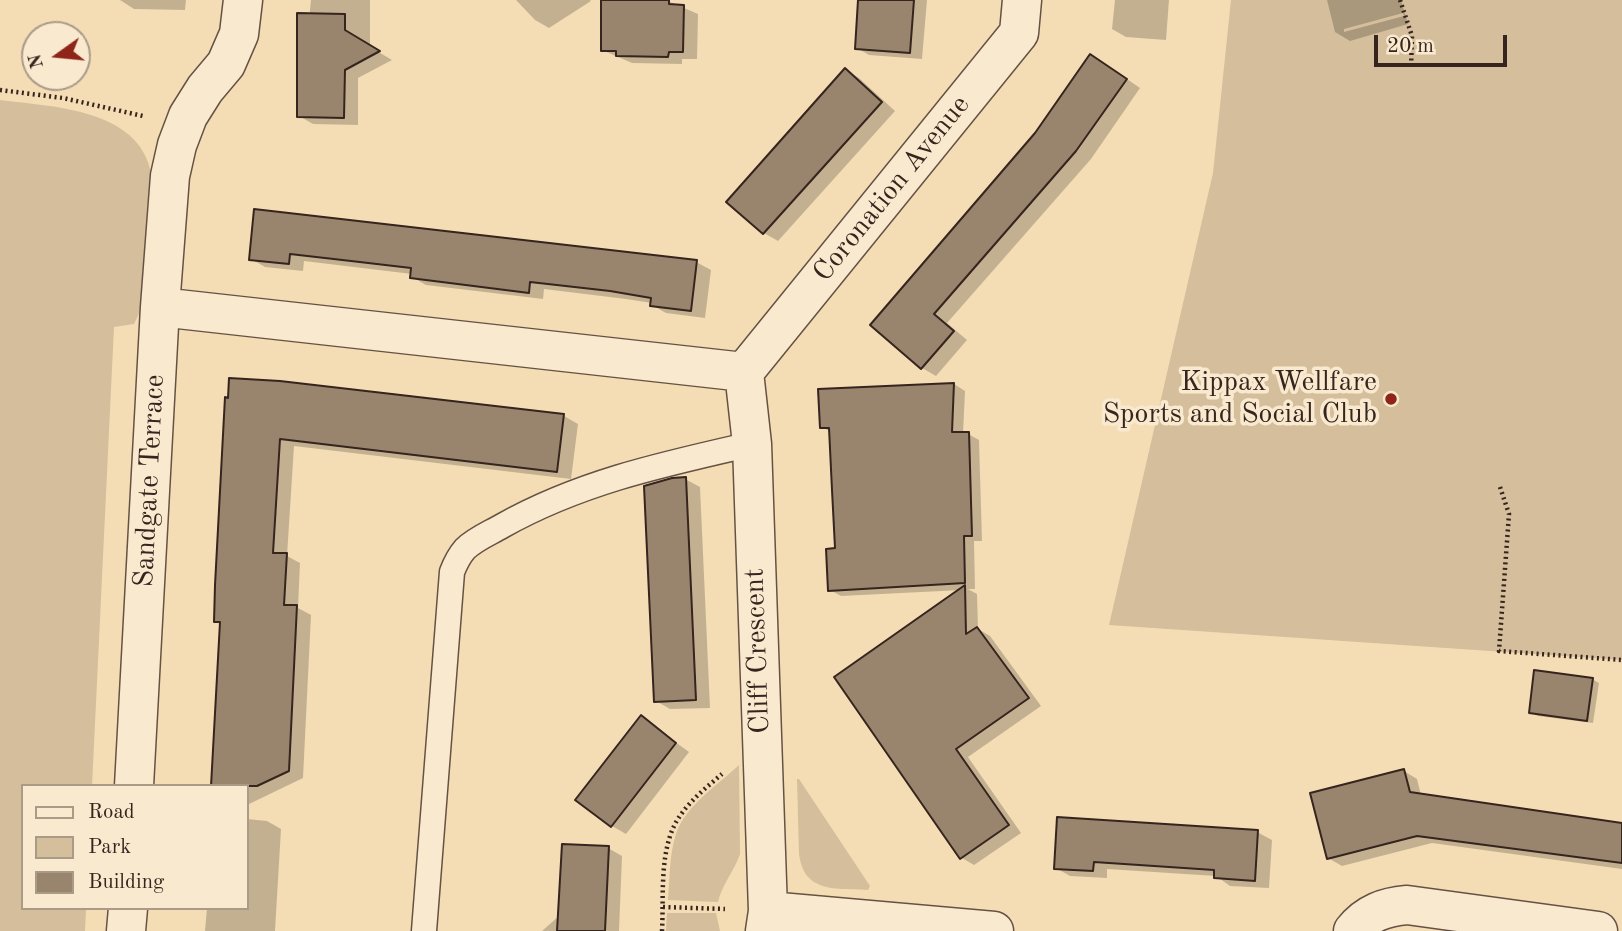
<!DOCTYPE html>
<style>
body{margin:0}
#map{position:relative;width:1622px;height:931px;overflow:hidden;background:#f4ddb5;font-family:"Old Standard TT",serif}
canvas{display:block}
.legend{position:absolute;left:21px;top:784px;width:228px;height:126px;box-sizing:border-box;background:#f8e9cf;border:2px solid #aa9a88;margin:0;padding:9px 12px;list-style:none;font-size:21px;color:#36241e}
.legend li{display:flex;align-items:center;gap:14px;height:35px}
.legend b{width:35px;border:2px solid #aa9a88}
.north{position:absolute;left:21px;top:21px;width:70px;height:70px;box-sizing:border-box;background:#f8e9cf;border:2px solid #aa9a88;border-radius:50%;rotate:255deg;font-size:19px;font-weight:700;line-height:28px;text-align:center;color:#36241e}
.north::after{content:'';display:block;margin:auto;width:24px;height:32px;background:#8f2418;clip-path:polygon(50% 0,100% 100%,50% 72%,0 100%)}
.scale{position:absolute;left:1374px;top:35px;width:133px;height:32px;box-sizing:border-box;border:4px solid #36241e;border-top:0;padding-left:9px;font-size:21px;line-height:24px;white-space:nowrap;color:#36241e;-webkit-text-stroke:5px #f8e9cf;paint-order:stroke}
</style>
<div id="map">
<canvas width="1622" height="931"></canvas>
<ul class="legend">
<li><b style="height:9px;background:#f8e9cf"></b>Road</li>
<li><b style="height:19px;background:#d4be9b"></b>Park</li>
<li><b style="height:19px;background:#99846d"></b>Building</li>
</ul>
<div class="north">N</div>
<div class="scale">20 m</div>
</div>
<script>
const g = document.querySelector('canvas').getContext('2d');
g.lineJoin = 'round';
function paint(path, color) {
  g.fillStyle = color;
  g.fill(path, 'evenodd');
}
function strokePath(path, color, width, dash) {
  g.strokeStyle = color;
  g.lineWidth = width;
  g.lineCap = dash ? 'butt' : 'round';
  g.setLineDash(dash || []);
  g.stroke(path);
}
function write(font, color, halo, rows, align = 'center') {
  g.font = font + ' "Old Standard TT",serif';
  g.lineWidth = 7;
  g.setLineDash([]);
  g.textBaseline = 'middle';
  g.strokeStyle = halo;
  g.fillStyle = color;
  for (const [text, x, y, turn = 0] of rows) {
    g.save();
    g.translate(x, y);
    g.rotate((+turn || 0) * Math.PI / 180);
    g.textAlign = isNaN(turn) ? turn : align;
    if (halo) g.strokeText(text, 0, 0);
    g.fillText(text, 0, 0);
    g.restore();
  }
}
paint(new Path2D(`
 M1231,0H1622V660L1109,625L1213,173Z
 M0,100C55,107 145,109 152,180L145,301L134,324L114,327L92,786H23V908H86L85,931H0Z
 M739,765L740,854C734,872 722,884 718,902L668,900C670,879 669,855 676,834C685,806 718,785 739,765Z
 M797,779H799L870,886L868,890C837,888 804,894 799,854Z
 M667,913H716L720,931H666Z`), '#d4be9b');
paint(new Path2D(`
 M120,0H186L185,10L134,9Z
 M311,0H370V47L392,60L358,78V125L313,124L299,116Z
 M516,0H590L591,1L549,28L535,20Z
 M861,0H927L922,59L869,55L857,48Z
 M1115,0H1169L1166,40L1126,37L1112,29Z
 M1327,0H1401L1408,24L1350,41L1335,32ZM1403,13L1404,16L1344,32V29Z
 M668,1L698,14L697,59H682V64L632,63L602,50Z
 M1105,64L1140,88L1091,159L947,323L967,340L936,376L922,368L873,325Z
 M845,70L859,78L895,111L778,241L764,233L728,202Z
 M256,211L696,262L711,270L705,318L666,313L652,305V303L626,299L544,289L543,299L426,285L412,277V274L304,261L303,271L265,267L251,259Z
 M280,383L564,416L578,424L571,479L294,446L287,556L300,563L298,608L311,615L303,778L247,805V786L222,625L215,621Z
 M954,384L965,391L963,434H968L979,440L982,541H974L975,589H968L977,594L978,629L990,636L1041,706L968,757L1021,833L974,865L962,858L836,678L962,590L841,596L830,590L837,550L831,432L822,427L820,391Z
 M685,479L700,487L710,708L670,709L656,701Z
 M1592,679L1599,683L1593,723L1538,716L1531,712Z
 M641,717L689,752L626,834L612,826Z
 M1404,771L1417,779L1421,795L1622,824V869L1432,843L1342,866L1328,858Z
 M247,819L267,821L281,829L275,931H205L207,908H247Z
 M1257,832L1272,840L1269,888L1230,886L1216,876L1107,869V878L1070,876L1056,868Z
 M608,848L622,856L619,931H542L560,915Z`), '#0003');
const building = new Path2D(`
 M601,0H669V4L684,5L683,52H669L668,57L616,56V51H601Z
 M858,0H914L910,53L855,49Z
 M297,13L345,14V30L380,51L345,70L344,118L297,117Z
 M1090,54L1127,79L1076,151L934,314L954,331L921,369L870,325L1035,133Z
 M845,68L882,102L763,234L726,202Z
 M254,209L697,260L691,311L650,306L651,298L610,291L530,282L529,293L410,278L411,268L351,261L290,254L289,264L249,260Z
 M229,378L280,381L564,414L557,472L280,439L273,553H287L284,605H297L289,771L257,786H211L220,622H214L215,585L225,397L228,398Z
 M954,383L952,432H969L972,536H964L965,583L828,591L826,549L835,548L832,490L829,428H820L818,389Z
 M686,477L696,700L654,702L644,486L672,478Z
 M965,585L966,634L977,627L1029,698L956,749L1009,825L960,859L834,677Z
 M1534,670L1593,678L1587,721L1529,713Z
 M641,715L676,743L611,827L575,800Z
 M1404,769L1410,792L1622,823V863L1417,836L1327,859L1310,793Z
 M1057,817L1258,830L1255,881L1214,878V870L1094,862L1093,871L1054,869Z
 M562,844L609,846L605,931H557Z`);
paint(building, '#99846d');
strokePath(building, '#36241e', 2);
const service = new Path2D(`
 M424,931L452,572C455,564 459,556 465,549C475,539 490,533 502,526C580,482 664,464 752,444`);
const minor = new Path2D(`
 M160,307L744,372
 M744,372L752,444L768,911L765,931
 M744,372L1019,33L1022,0
 M134,786L160,307L170,176L177,145L188,116L205,89L226,64L239,34L243,0
 M768,911L994,931
 M126,931L128,908
 M1353,931C1367,913 1385,907 1407,905L1598,931`);
strokePath(service, '#665244', 27);
strokePath(minor, '#665244', 41);
strokePath(new Path2D(`
 M1400,0L1412,36L1411,69
 M0,90L63,98L143,116
 M1500,487L1509,514L1499,651L1622,660
 M663,907L725,909
 M662,931C664,894 658,844 682,813C693,798 708,786 722,774`), '#36241e', 4.5, [2, 3.5]);
strokePath(service, '#f8e9cf', 24);
strokePath(minor, '#f8e9cf', 38);
for (const [x, y, r, color] of [
 [1391,399,7,"#8f2418"]
]) {
  const dot = new Path2D();
  dot.arc(x, y, r, 0, 2 * Math.PI);
  g.fillStyle = color;
  g.fill(dot);
  strokePath(dot, '#f8e9cf', 2.5);
}
write('28px', '#36241e', '#f8e9cf', [
 ["Coronation Avenue",892,189,-51],
 ["Sandgate Terrace",150,481,-87],
 ["Cliff Crescent",758,651,-92]
]);
write('28px', '#36241e', '#f8e9cf', [
 ["Kippax Wellfare",1377,383],
 ["Sports and Social Club",1377,415]
], 'right');
</script>
